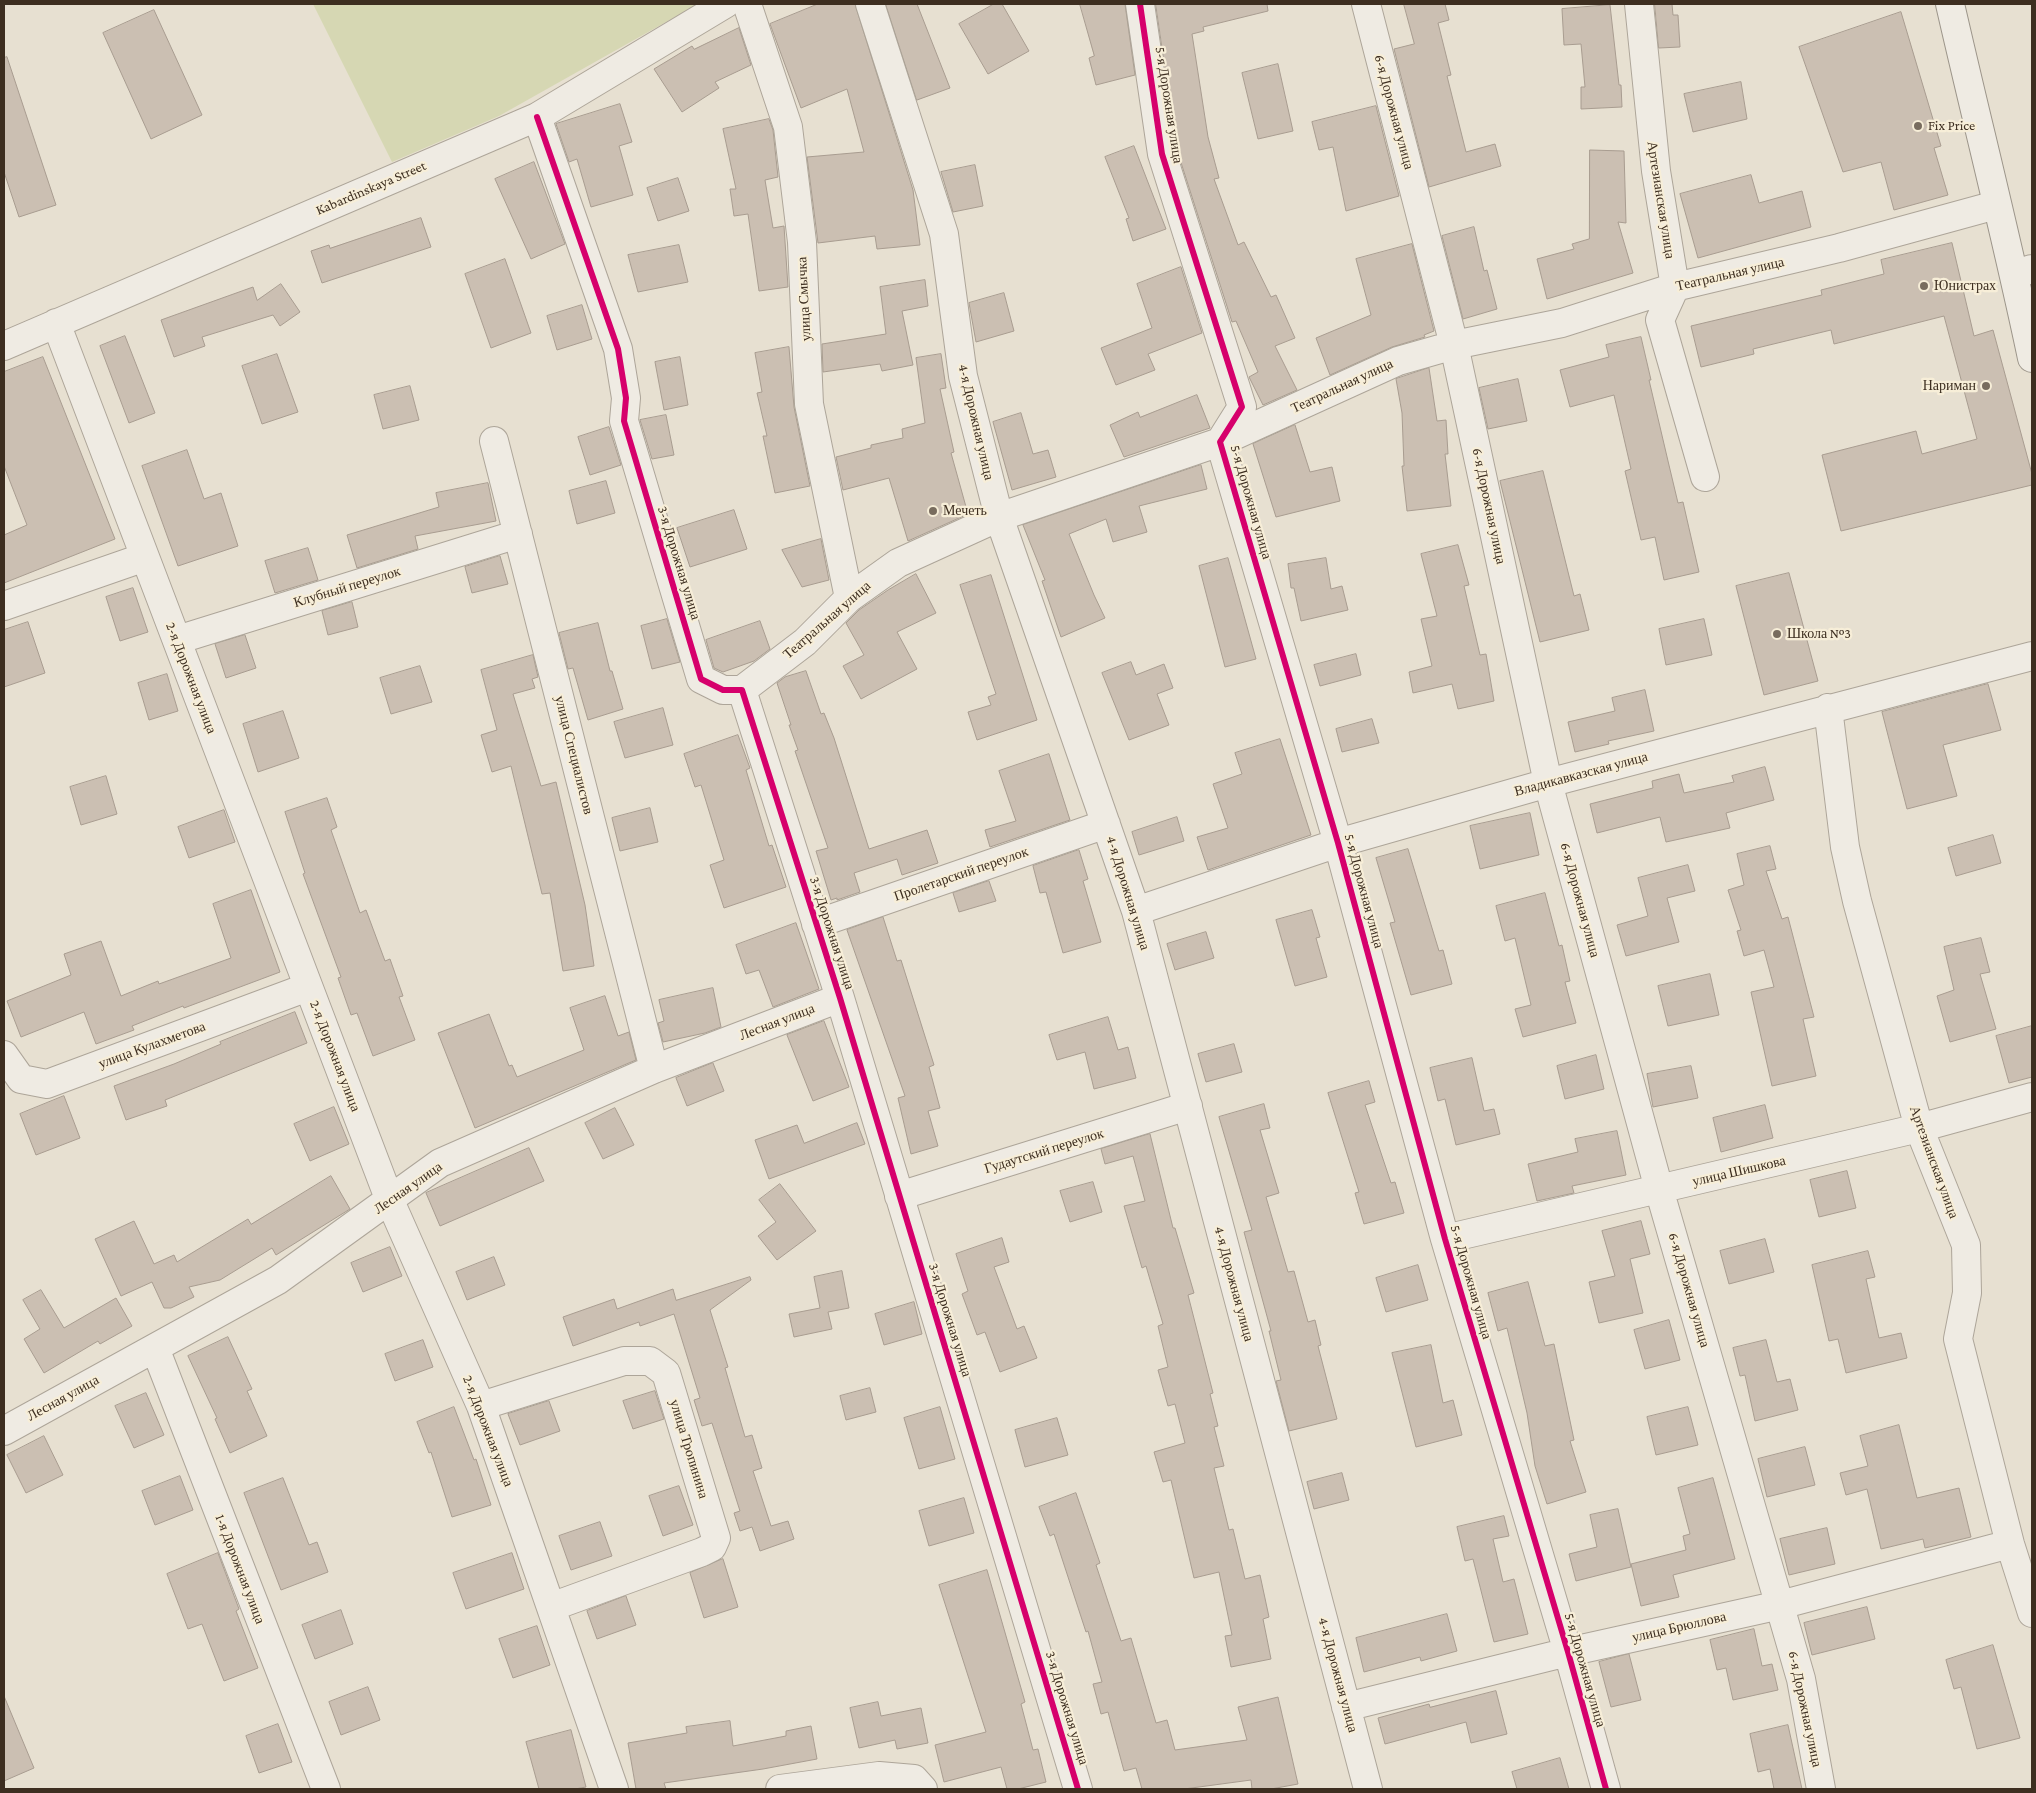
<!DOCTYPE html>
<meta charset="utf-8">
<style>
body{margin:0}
#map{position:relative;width:2036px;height:1793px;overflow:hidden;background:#e7e0d1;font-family:"Crimson Pro",serif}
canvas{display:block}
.frame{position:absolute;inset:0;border:5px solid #3d2e20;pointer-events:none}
</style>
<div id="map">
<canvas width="2036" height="1793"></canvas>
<div class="frame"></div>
</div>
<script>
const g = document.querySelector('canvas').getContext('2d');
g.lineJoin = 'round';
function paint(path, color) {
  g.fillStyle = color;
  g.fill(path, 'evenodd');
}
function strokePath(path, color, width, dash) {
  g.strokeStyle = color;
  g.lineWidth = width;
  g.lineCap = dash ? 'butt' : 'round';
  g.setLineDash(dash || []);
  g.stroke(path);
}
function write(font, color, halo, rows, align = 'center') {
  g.font = font + ' "Crimson Pro",serif';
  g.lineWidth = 4.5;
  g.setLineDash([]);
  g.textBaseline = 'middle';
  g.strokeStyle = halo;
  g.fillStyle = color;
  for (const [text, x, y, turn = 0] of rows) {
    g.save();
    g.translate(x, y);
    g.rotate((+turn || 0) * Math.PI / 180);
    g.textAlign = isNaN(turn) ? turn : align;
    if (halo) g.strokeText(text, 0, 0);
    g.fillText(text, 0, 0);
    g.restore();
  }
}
paint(new Path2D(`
 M313,4H698L499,116L392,162Z`), '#d6d7b3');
const building = new Path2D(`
 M818,4H855L913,190L920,245L877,249L875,236L818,243L807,157L864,152L847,89L801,108L770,24Z
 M886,4H917L950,88L917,100Z
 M994,4H1002L1029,51L988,74L959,24Z
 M1080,4H1125L1135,75L1096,85L1089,58L1094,56Z
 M1156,4H1267L1268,11L1203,27L1204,31L1192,34L1208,137L1219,178L1214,179L1238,245L1244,242L1271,297L1276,295L1295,338L1275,346L1297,390L1263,405L1249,377L1258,372L1236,321L1232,322L1177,150Z
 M1404,4H1445L1449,20L1438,23L1451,75L1447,76L1466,152L1495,144L1501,166L1429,187L1394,49L1414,44Z
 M1655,4H1672L1673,15H1678L1680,47L1659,48Z
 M1610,5L1619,85H1621L1622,107L1581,109V87H1585L1581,44L1564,45L1562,9Z
 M154,10L202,115L151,139L103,33Z
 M1901,12L1941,146L1934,148L1948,195L1894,210L1881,162L1843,172L1799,47Z
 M739,28L751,65L715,82L719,88L682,112L654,69L692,46L694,49Z
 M7,57L56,205L19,217L4,172V58Z
 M1278,64L1293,131L1258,139L1242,73Z
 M1741,82L1747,119L1693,132L1684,94Z
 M620,104L632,142L619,146L633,195L591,207L577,159L569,162L556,124Z
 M1376,106L1399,196L1346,211L1333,147L1319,150L1312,122Z
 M769,119L773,130L778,177L765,180L773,228L784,226L788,287L759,291L748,214L734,216L730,189H736L723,129Z
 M1134,146L1166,229L1133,241L1126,219L1129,218L1105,157Z
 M1590,150L1624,151L1626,223L1618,222L1633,273L1547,299L1537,259L1574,249L1572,244L1589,239Z
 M534,162L565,244L531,259L495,179Z
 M975,165L983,206L953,212L941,172Z
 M1751,175L1759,203L1802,191L1811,227L1698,258L1680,194Z
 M678,178L689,211L658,221L647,188Z
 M421,218L431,247L322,283L311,251L329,245L330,248Z
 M1474,227L1484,271L1487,270L1497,309L1463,319L1442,236Z
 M1952,243L1974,336L1993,330L2032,474V485L1841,531L1822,455L1916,431L1922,454L1977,439L1944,316L1834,344L1831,330L1753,349L1754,354L1701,367L1691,326L1822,295L1821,290L1884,274L1881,260Z
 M1412,244L1434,331L1424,335L1425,337L1392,347L1330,375L1316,338L1371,315L1356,259Z
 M679,245L688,282L638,292L628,255Z
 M505,259L531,333L491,348L465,274Z
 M1181,267L1202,333L1148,354L1155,370L1116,385L1101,348L1152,328L1137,284Z
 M925,280L928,306L902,311L913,365L882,371L880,364L823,372L822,344L886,334L880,287Z
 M281,284L300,312L280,326L273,315L202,337L205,346L174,357L161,320L253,287L257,300Z
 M1004,293L1014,331L976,342L969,303Z
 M582,305L592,339L557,350L547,316Z
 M125,336L155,413L129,423L100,346Z
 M1641,337L1651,380H1649L1668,461L1678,503L1683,502L1699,572L1664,580L1655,537L1641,540L1625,471L1631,469L1614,395L1570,407L1560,370L1609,357L1606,345Z
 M789,347L794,407L810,486L775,493L763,436H767L757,393L762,392L755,353Z
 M277,354L298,412L262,424L242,366Z
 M941,354L946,388L940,389L954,452L951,453L968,514L908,541L889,478L843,490L836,457L871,448V445L903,438L902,429L925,423L916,358Z
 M43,357L115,539L4,583V535L27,525L4,466V372Z
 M680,357L688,405L664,410L655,362Z
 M1429,368L1437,421L1446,420L1448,454H1445L1451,506L1407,511L1402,466H1404L1402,413L1396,379Z
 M1518,379L1527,421L1488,429L1479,388Z
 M410,386L419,420L383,429L374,395Z
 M1197,395L1210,428L1124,457L1110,425L1138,412L1140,417Z
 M1021,413L1033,454L1048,450L1056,477L1012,490L993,422Z
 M666,415L674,455L652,459L640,420Z
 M1295,425L1310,472L1332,467L1340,501L1276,517L1253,444Z
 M609,427L621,465L590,475L578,437Z
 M187,450L204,499L221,493L238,546L178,566L142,466Z
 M1201,465L1207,489L1139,506L1147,532L1113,542L1106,519L1069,534L1094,595L1105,618L1061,637L1042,581L1045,580L1023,525Z
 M1543,471L1574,596L1580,594L1589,630L1540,642L1500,481Z
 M606,481L615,513L577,524L569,491Z
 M488,483L496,521L415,536L418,549L357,568L347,535L439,507L436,493Z
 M734,510L747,549L690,567L677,528Z
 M821,539L829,580L802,587L782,550Z
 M1458,545L1469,585L1464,586L1480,655L1486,654L1494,701L1458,709L1452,684L1413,693L1409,672L1432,666L1421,619L1437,616L1421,554Z
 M308,548L318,580L275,593L265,561Z
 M500,556L508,584L472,593L465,567Z
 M1228,558L1256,659L1225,667L1199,566Z
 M1326,558L1331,589L1342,586L1348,610L1301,621L1294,588H1291L1288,564Z
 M1789,573L1818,681L1764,695L1736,586Z
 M916,574L936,613L897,632L917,669L861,699L843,666L864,655L846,623L859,610L888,590Z
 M991,575L1037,720L977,740L968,712L991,705L988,697L996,694L960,585Z
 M133,588L148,632L120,641L106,597Z
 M352,602L358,627L328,635L322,611Z
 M667,619L680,662L652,669L641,626Z
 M1704,619L1712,655L1666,665L1659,629Z
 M760,621L770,649L754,661L723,672L714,668L706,640Z
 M28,622L45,673L4,687V630Z
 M598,623L610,671H612L623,709L588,720L573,668L568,669L559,633Z
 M245,635L256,668L226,678L215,644Z
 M1356,654L1361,675L1320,686L1314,665Z
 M533,655L538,677L532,679L535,688L513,694L541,786L556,782L585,905L594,966L563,971L550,893L542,894L511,766L492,772L481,735L497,730L481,670Z
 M1131,662L1136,675L1164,664L1173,688L1157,694L1169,725L1129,740L1102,673Z
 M420,666L432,702L391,714L380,678Z
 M806,671L821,714L824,713L834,738L869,849L927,830L938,863L902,875L897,859L854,873L860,892L837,900V898L831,900L816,851L828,848L795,751L798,750L789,725H791L777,683L785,677Z
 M167,674L178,711L149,720L138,683Z
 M1988,684L2001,730L1943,745L1957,796L1907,809L1882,712Z
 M1645,690L1654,731L1608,741L1609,744L1575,752L1568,722L1615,711L1612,698Z
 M663,708L673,745L625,758L614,722Z
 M283,711L299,758L258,772L243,724Z
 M1372,719L1379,743L1342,752L1336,729Z
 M738,735L750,768L746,770L769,846L772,845L786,887L724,908L710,865L724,860L701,785L695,787L684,754Z
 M1280,739L1311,835L1208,870L1197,837L1228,828L1213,784L1242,774L1235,753Z
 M1049,754L1070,820L990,847L985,830L1016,821L999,771Z
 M1765,767L1774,800L1726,813L1730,828L1666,842L1660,817L1597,833L1590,804L1653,788L1652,781L1679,774L1684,793L1734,782L1732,776Z
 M106,776L117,814L81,825L70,787Z
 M327,798L337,827L331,830L360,913L366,910L385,961L390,959L403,996L399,997L415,1040L373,1056L357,1013L351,1015L338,978L341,977L303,874L305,873L285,812Z
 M650,808L658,842L620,851L612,818Z
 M224,810L235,842L189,858L178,827Z
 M1530,813L1539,855L1480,869L1470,826Z
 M1177,817L1184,841L1139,855L1132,832Z
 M1993,835L2001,863L1956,876L1948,848Z
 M1770,846L1776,869L1766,871L1782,919L1788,917L1814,1017L1803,1019L1816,1076L1772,1086L1751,992L1774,987L1764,950L1744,956L1737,931L1741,930L1728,890L1744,885L1737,854Z
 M1408,849L1439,951L1443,950L1452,984L1411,995L1390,923L1395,922L1376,858Z
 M1079,850L1088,879L1083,881L1101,942L1063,953L1046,892L1040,893L1033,866Z
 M1688,865L1695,891L1667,898L1679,942L1626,956L1617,925L1648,916L1638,878Z
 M989,881L996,901L959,912L953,893Z
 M251,890L280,972L184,1008L183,1006L132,1026L134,1030L96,1044L84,1012L21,1037L7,1001L71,975L64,954L101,941L121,996L158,981L159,984L231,958L213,904Z
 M1545,893L1559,946L1562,945L1570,981L1565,982L1576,1023L1523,1037L1515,1009L1531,1005L1515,938L1505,941L1496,906Z
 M1312,910L1320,937L1316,938L1327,977L1295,986L1276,920Z
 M883,917L897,961L901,960L934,1065L929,1067L940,1108L928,1111L938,1146L911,1154L898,1098L905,1096L847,930Z
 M796,923L819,989L773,1007L759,970L746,974L736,945Z
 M1206,932L1214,958L1175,970L1167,944Z
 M1981,938L1990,972L1980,974L1996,1029L1950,1042L1937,996L1954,990L1944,947Z
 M1710,974L1719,1015L1668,1026L1658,986Z
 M713,988L721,1027L705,1033L663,1042L658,1023L664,1021L659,1000Z
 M605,996L618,1036L629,1032L636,1060L475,1128L438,1033L489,1014L509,1066L512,1065L517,1077L584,1050L570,1008Z
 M295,1012L307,1043L165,1100L167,1106L126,1120L114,1086L174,1064L221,1044L220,1042Z
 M1108,1017L1118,1050L1128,1047L1136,1078L1094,1089L1085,1052L1057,1060L1049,1035Z
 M824,1021L849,1087L813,1101L787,1035Z
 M2032,1026V1077L2009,1083L1996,1036Z
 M1234,1044L1242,1072L1206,1082L1198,1054Z
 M1596,1055L1604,1089L1565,1099L1557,1066Z
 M1472,1058L1484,1111L1494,1109L1500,1134L1456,1145L1445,1099L1438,1101L1430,1068Z
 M713,1063L724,1091L687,1106L676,1078Z
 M1691,1066L1698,1098L1653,1107L1647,1074Z
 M1369,1081L1375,1102L1365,1105L1391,1183L1395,1182L1404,1213L1364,1224L1355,1193L1359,1192L1328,1093Z
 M64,1096L80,1138L36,1155L20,1114Z
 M1264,1104L1270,1128L1260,1130L1279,1193L1266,1197L1288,1272L1294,1271L1308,1322L1315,1320L1321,1345L1318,1346L1337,1419L1289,1431L1276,1381L1281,1380L1269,1331H1271L1244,1232L1252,1230L1219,1117Z
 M1765,1105L1773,1138L1721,1152L1713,1118Z
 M334,1107L349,1144L310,1161L294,1124Z
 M615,1108L634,1145L603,1159L585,1123Z
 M857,1123L865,1144L769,1179L755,1140L797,1125L804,1143Z
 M1617,1131L1626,1175L1572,1186L1574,1193L1537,1201L1528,1164L1578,1152L1575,1139Z
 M1150,1134L1173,1228H1175L1194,1293L1188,1295L1213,1393L1210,1394L1218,1426L1214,1427L1224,1466L1214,1468L1229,1530L1233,1529L1245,1579L1260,1575L1269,1617L1263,1619L1271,1659L1231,1667L1225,1636L1232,1635L1219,1572L1194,1578L1171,1480L1163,1482L1154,1452L1185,1443L1175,1404L1168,1406L1158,1370L1168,1367L1158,1326L1163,1324L1146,1266L1142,1268L1124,1206L1145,1201L1133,1156L1105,1164L1101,1149Z
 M529,1148L544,1181L440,1226L426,1193Z
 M1847,1171L1856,1208L1819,1217L1810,1180Z
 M331,1176L350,1209L276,1255L272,1248L220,1280L189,1287L194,1297L171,1308H164L152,1282L121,1296L95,1239L134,1221L154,1264L174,1255L177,1262L248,1219L251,1224Z
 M1093,1182L1102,1212L1070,1222L1060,1191Z
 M780,1184L816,1231L777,1260L758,1236L776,1222L759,1200Z
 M1641,1221L1650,1254L1630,1259L1643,1313L1599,1323L1589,1282L1615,1276L1602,1231Z
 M1002,1238L1009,1262L994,1267L1017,1329L1024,1326L1037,1358L1000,1372L985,1332L977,1335L962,1294L968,1291L956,1254Z
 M1765,1239L1774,1272L1729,1284L1720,1251Z
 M390,1247L402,1276L363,1292L351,1263Z
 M1868,1251L1875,1277L1866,1279L1879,1338L1901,1333L1907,1358L1846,1373L1838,1339L1829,1341L1812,1265Z
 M494,1257L505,1285L467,1300L456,1272Z
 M1418,1265L1428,1300L1386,1312L1376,1278Z
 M842,1271L849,1308L828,1312L832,1329L794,1337L789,1314L820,1308L814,1277Z
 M750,1277L751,1280L710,1310L728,1367L725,1368L745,1437L752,1435L762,1468L753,1471L771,1526L788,1521L794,1539L760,1551L752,1527L740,1531L734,1513L740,1511L712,1423L702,1426L694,1400L700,1398L674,1314L640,1326L639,1322L573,1346L563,1317L614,1299L617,1309L673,1289L676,1300Z
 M1528,1282L1545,1346L1554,1344L1574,1440L1570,1441L1586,1492L1547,1504L1535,1466L1527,1413L1507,1328L1498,1331L1488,1293Z
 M41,1290L64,1328L116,1298L132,1326L100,1344L98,1341L44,1373L24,1339L40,1329L23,1300Z
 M914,1302L922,1334L884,1345L875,1314Z
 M1669,1320L1680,1360L1645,1369L1634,1330Z
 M228,1337L252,1389L247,1391L267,1436L230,1453L215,1419L217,1418L188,1356Z
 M423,1340L433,1367L395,1381L385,1354Z
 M1766,1340L1777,1382L1790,1379L1798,1410L1755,1421L1745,1375L1740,1376L1733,1348Z
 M1431,1345L1443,1403L1453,1400L1462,1435L1416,1447L1392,1353Z
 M870,1388L876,1412L846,1420L840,1396Z
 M655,1391L664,1419L633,1429L623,1401Z
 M146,1393L164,1435L134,1448L115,1406Z
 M549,1401L560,1431L520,1445L508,1414Z
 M454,1407L474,1460L476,1459L491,1505L452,1517L431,1452L429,1453L417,1422Z
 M940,1407L955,1459L919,1469L904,1418Z
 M1688,1407L1698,1445L1656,1455L1647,1417Z
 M1057,1418L1068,1455L1025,1467L1015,1430Z
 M1899,1425L1917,1498L1959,1488L1971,1537L1925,1548L1923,1539L1881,1549L1867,1489L1846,1495L1840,1473L1868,1466L1860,1436Z
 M44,1436L63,1475L26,1493L7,1455Z
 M1805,1447L1815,1485L1767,1497L1758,1459Z
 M1342,1473L1349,1500L1314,1509L1307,1482Z
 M180,1476L193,1510L155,1525L142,1491Z
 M283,1478L309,1545L317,1542L328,1572L281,1590L244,1493Z
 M1713,1478L1735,1559L1673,1575L1679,1597L1641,1606L1631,1564L1686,1550L1683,1536L1690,1534L1678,1488Z
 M679,1486L693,1525L663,1536L649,1496Z
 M1076,1493L1100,1563L1096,1565L1121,1641L1131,1638L1156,1723L1167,1720L1175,1750L1247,1740L1238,1707L1278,1697L1298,1784L1271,1789H1252L1251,1780L1184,1789H1142L1136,1768L1124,1771L1108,1712L1101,1714L1093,1684L1102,1682L1088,1631L1086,1632L1054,1534L1050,1536L1039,1507Z
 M964,1498L974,1533L929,1546L919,1511Z
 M1618,1509L1631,1567L1576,1581L1569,1554L1597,1547L1590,1515Z
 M1504,1516L1509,1536L1493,1539L1503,1582L1514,1579L1528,1634L1494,1642L1473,1559L1465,1561L1457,1527Z
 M600,1522L612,1556L571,1570L559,1536Z
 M1827,1528L1835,1564L1789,1575L1780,1539Z
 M218,1553L239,1609L236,1611L258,1668L224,1681L202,1624L188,1629L167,1574Z
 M512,1553L524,1589L466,1609L453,1573Z
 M723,1559L738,1607L704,1618L690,1573Z
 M987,1570L1025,1702L1021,1704L1033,1750L1038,1749L1046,1782L1018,1789H1007L1001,1767L944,1782L935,1745L986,1732L939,1585Z
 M626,1596L636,1625L597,1639L587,1611Z
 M1867,1607L1875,1639L1812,1655L1804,1623Z
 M341,1610L353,1644L315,1659L302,1625Z
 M1447,1614L1457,1651L1421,1661L1420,1657L1364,1672L1356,1638Z
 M537,1626L550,1665L513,1678L499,1639Z
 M1754,1629L1762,1666L1772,1664L1778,1690L1733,1700L1726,1668L1717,1670L1710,1640Z
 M1993,1645L2020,1738L1977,1749L1961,1687L1954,1689L1946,1660Z
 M1629,1654L1641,1700L1611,1707L1599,1662Z
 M368,1687L380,1720L341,1735L329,1702Z
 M1496,1691L1507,1734L1471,1743L1466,1722L1385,1744L1378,1718L1429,1704L1430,1707Z
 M4,1696L34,1768L4,1781Z
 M878,1702L881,1716L921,1708L928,1743L897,1749L895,1740L859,1748L850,1708Z
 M730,1721L733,1746L786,1736V1731L811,1726L817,1759L763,1769L664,1783L666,1789H636L628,1743L687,1733L686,1727Z
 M278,1724L292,1762L259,1773L246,1736Z
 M1788,1725L1802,1789H1774L1770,1769L1758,1772L1750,1734Z
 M571,1730L586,1787L575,1789H539L526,1742Z
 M1560,1758L1569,1789H1517L1512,1772Z`);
paint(building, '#cbbfb2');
strokePath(building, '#a89c90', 1);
const minor = new Path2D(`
 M747,4L788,127L802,242L809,404L849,598
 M870,4L944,234L963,376L999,517L1136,911L1368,1789
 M1140,4L1162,154L1242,407L1220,442L1338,843L1445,1239L1568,1652L1606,1789
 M1366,4L1454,345L1548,783L1659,1189L1801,1679L1821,1789
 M1639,4L1656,171L1675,287L1660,320L1705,477
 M537,117L618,349L626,398L624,421L701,679L723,690H742L840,998L1078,1789
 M2015,274L2032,269
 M56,323L390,1201L481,1406L614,1789
 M4,346L537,117L725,4
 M494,441L654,1069
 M4,606L145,557
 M177,640L518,534
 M742,690L805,642L849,598L898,563L999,517L1220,442L1398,361L1454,345L1562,323L1675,287L1839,248L1996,205
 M1828,708L1845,847L1857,901L1919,1128L1966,1245L1967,1293L1958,1339L2010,1544L2032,1613
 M1136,911L1338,843L1548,783L2032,656
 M816,924L1106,824
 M4,1055L21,1079L47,1084L308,987
 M899,1196L1188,1106
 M1445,1239L1919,1128L2032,1097
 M155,1348L326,1789
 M481,1406L624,1361H650L666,1373L716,1538L712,1547L702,1552L551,1607
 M4,1431L278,1280L440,1163L654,1069L840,998
 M1346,1707L1568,1652L1780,1605L2010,1544
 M780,1789L879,1776L914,1779L923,1789`);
const secondary = new Path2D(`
 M1950,4C1977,122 2007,239 2032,358`);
strokePath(minor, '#ada599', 30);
strokePath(secondary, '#9c958a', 30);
strokePath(minor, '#efebe3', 28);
strokePath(secondary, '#efebe3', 28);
strokePath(new Path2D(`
 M1140,4L1162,154L1242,407L1220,442L1338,843L1445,1239L1568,1652L1606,1789
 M537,117L618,349L626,398L624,421L701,679L723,690H742L840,998L1078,1789`), '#d6006c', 6);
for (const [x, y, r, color] of [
 [1918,126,5,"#786c5e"],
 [1924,286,5,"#786c5e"],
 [1986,386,5,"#786c5e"],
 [933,511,5,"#786c5e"],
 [1777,634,5,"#786c5e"]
]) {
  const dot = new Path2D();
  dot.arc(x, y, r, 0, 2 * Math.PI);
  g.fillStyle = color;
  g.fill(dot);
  strokePath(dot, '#f7eed8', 2);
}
write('14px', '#3d2e20', '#f7eed8', [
 ["5-я Дорожная улица",1169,105,81],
 ["6-я Дорожная улица",1394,112,75],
 ["Kabardinskaya Street",371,188,-23],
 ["Артезианская улица",1661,200,81],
 ["Театральная улица",1730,274,-13],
 ["улица Смычка",804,299,-93],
 ["Театральная улица",1342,386,-25],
 ["4-я Дорожная улица",976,422,77],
 ["5-я Дорожная улица",1251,502,74],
 ["6-я Дорожная улица",1489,506,78],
 ["3-я Дорожная улица",679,563,73],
 ["Клубный переулок",347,587,-17],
 ["Театральная улица",827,620,-41],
 ["2-я Дорожная улица",191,678,69],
 ["улица Специалистов",574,755,76],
 ["Владикавказская улица",1581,774,-15],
 ["Пролетарский переулок",961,874,-19],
 ["5-я Дорожная улица",1364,891,75],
 ["4-я Дорожная улица",1128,893,73],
 ["6-я Дорожная улица",1580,900,75],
 ["3-я Дорожная улица",832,933,72],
 ["Лесная улица",777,1022,-21],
 ["улица Кулахметова",152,1045,-20],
 ["2-я Дорожная улица",335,1056,69],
 ["Гудаутский переулок",1044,1151,-17],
 ["Артезианская улица",1934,1162,70],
 ["улица Шишкова",1739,1171,-13],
 ["Лесная улица",408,1188,-35],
 ["5-я Дорожная улица",1471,1282,74],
 ["4-я Дорожная улица",1234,1284,75],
 ["6-я Дорожная улица",1689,1290,74],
 ["3-я Дорожная улица",950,1320,73],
 ["Лесная улица",63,1398,-29],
 ["2-я Дорожная улица",488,1431,69],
 ["улица Тропинина",689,1449,73],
 ["1-я Дорожная улица",240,1569,69],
 ["улица Брюллова",1679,1627,-13],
 ["5-я Дорожная улица",1585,1670,74],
 ["4-я Дорожная улица",1338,1675,75],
 ["3-я Дорожная улица",1067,1708,73],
 ["6-я Дорожная улица",1805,1709,78]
]);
write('14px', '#3d2e20', '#f7eed8', [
 ["Fix Price",1928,126],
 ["Юнистрах",1934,286],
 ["Нариман",1976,386,"right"],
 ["Мечеть",943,511],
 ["Школа №3",1787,634]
], 'left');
</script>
